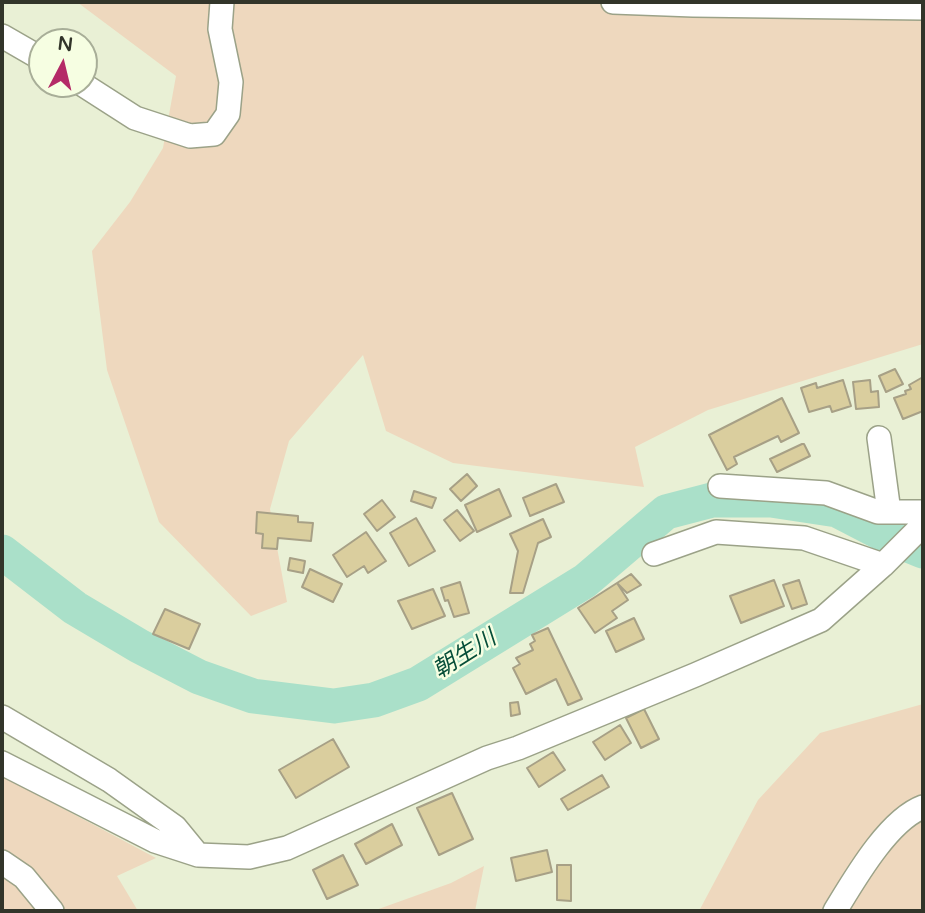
<!DOCTYPE html>
<meta charset="utf-8">
<style>
body{margin:0}
#map{position:relative;width:925px;height:913px;overflow:hidden;background:#e9f0d5;font-family:"Varela Round",sans-serif}
canvas{display:block}
.frame{position:absolute;inset:0;border:4px solid #32352a;pointer-events:none}
.north{position:absolute;left:28px;top:28px;width:70px;height:70px;box-sizing:border-box;background:#f6fee2;border:2px solid #a8ae98;border-radius:50%;rotate:7deg;font-size:19px;font-weight:700;line-height:28px;text-align:center;color:#32352a}
.north::after{content:'';display:block;margin:auto;width:24px;height:32px;background:#b42a67;clip-path:polygon(50% 0,100% 100%,50% 72%,0 100%)}
</style>
<div id="map">
<canvas width="925" height="913"></canvas>
<div class="frame"></div>
<div class="north">N</div>
</div>
<script>
const g = document.querySelector('canvas').getContext('2d');
g.lineJoin = 'round';
function paint(path, color) {
  g.fillStyle = color;
  g.fill(path, 'evenodd');
}
function strokePath(path, color, width, dash) {
  g.strokeStyle = color;
  g.lineWidth = width;
  g.lineCap = dash ? 'butt' : 'round';
  g.setLineDash(dash || []);
  g.stroke(path);
}
function write(font, color, halo, rows, align = 'center') {
  g.font = font + ' "Varela Round","Noto Sans JP",sans-serif';
  g.lineWidth = 5;
  g.setLineDash([]);
  g.textBaseline = 'middle';
  g.strokeStyle = halo;
  g.fillStyle = color;
  for (const [text, x, y, turn = 0] of rows) {
    g.save();
    g.translate(x, y);
    g.rotate((+turn || 0) * Math.PI / 180);
    g.textAlign = isNaN(turn) ? turn : align;
    if (halo) g.strokeText(text, 0, 0);
    g.fillText(text, 0, 0);
    g.restore();
  }
}
paint(new Path2D(`
 M77,2H793L923,12V344L708,410L635,447L644,487L453,463L386,431L363,355L289,441L270,509L287,602L251,616L159,522L107,370L92,251L130,202L163,148L176,76Z
 M923,704V911H699L758,800L820,733Z
 M2,776L156,858L117,876L138,911H2Z
 M484,866L475,911H373L451,883Z`), '#eed8be');
strokePath(new Path2D(`
 M2,552L75,608L139,646L199,677L253,696L334,706L374,700L418,684L585,581L666,512L712,500H771L837,510L891,538L923,551`), '#aae0c9', 35);
const building = new Path2D(`
 M895,369L903,384L886,392L879,376Z
 M923,377V411L903,419L894,398L906,394L905,391L911,389L909,385Z
 M843,380L851,406L832,412L830,406L809,412L801,388L816,383L817,388Z
 M870,380L871,392L878,391L879,407L856,409L853,382Z
 M782,398L799,433L781,442L778,436L734,457L737,464L727,470L709,435Z
 M802,444H804L810,456L777,472L770,459Z
 M467,474L477,486L461,501L450,489Z
 M556,484L564,502L530,516L523,498Z
 M499,489L511,516L477,532L465,505Z
 M414,491L436,498L432,508L411,501Z
 M382,500L395,517L377,531L364,514Z
 M457,510L474,531L460,541L444,520Z
 M257,512L298,516V522L313,523L311,541L278,538L277,549L262,548L263,534L256,533Z
 M416,518L435,551L409,566L390,533Z
 M543,519L551,537L538,543L523,593H510L518,551L510,534Z
 M366,532L386,561L368,573L364,566L347,577L333,555Z
 M290,558L305,561L303,573L288,570Z
 M310,569L342,584L333,602L302,587Z
 M631,574L641,585L627,593L617,583Z
 M774,580L784,606L741,623L730,596Z
 M799,580L807,604L792,609L783,585Z
 M460,582L469,613L454,617L448,600L445,601L441,588Z
 M617,583L628,600L612,611L617,618L595,633L578,608Z
 M433,589L445,616L412,629L398,601Z
 M165,609L200,624L189,649L153,634Z
 M634,618L644,639L616,652L606,631Z
 M548,628L582,699L568,705L556,679L526,694L513,668L520,664L516,658L533,650L530,644L535,641L532,635Z
 M518,702L520,714L511,716L510,703Z
 M644,709L659,739L641,748L626,718Z
 M620,725L631,743L605,760L593,742Z
 M333,739L349,767L296,798L279,770Z
 M553,752L565,770L539,787L527,768Z
 M602,775L609,787L568,810L561,799Z
 M452,793L473,839L439,855L417,808Z
 M392,824L402,845L366,864L355,844Z
 M547,850L552,872L516,881L511,858Z
 M343,855L358,885L327,899L313,870Z
 M557,865H571V901L557,900Z`);
paint(building, '#dace9e');
strokePath(building, '#a7a086', 2);
const minor = new Path2D(`
 M613,2L693,5L923,8
 M2,36L42,59
 M82,84L135,118L190,136L214,134L228,114L231,82L220,29L222,2
 M879,438L889,512
 M720,486L826,493L878,512H923
 M654,554L716,532L804,538L883,565
 M2,717L109,780L175,827L198,855L249,857L287,848L487,758L518,748L695,675L821,620L883,565L923,525
 M2,763L155,841L198,855
 M2,862L24,877L52,911
 M835,911C854,880 888,820 923,807`);
strokePath(minor, '#9ba288', 26);
strokePath(minor, '#fff', 23);
write('italic 23px', '#064e39', '#f6fee2', [
 ["朝生川",465,655,-32]
]);
</script>
